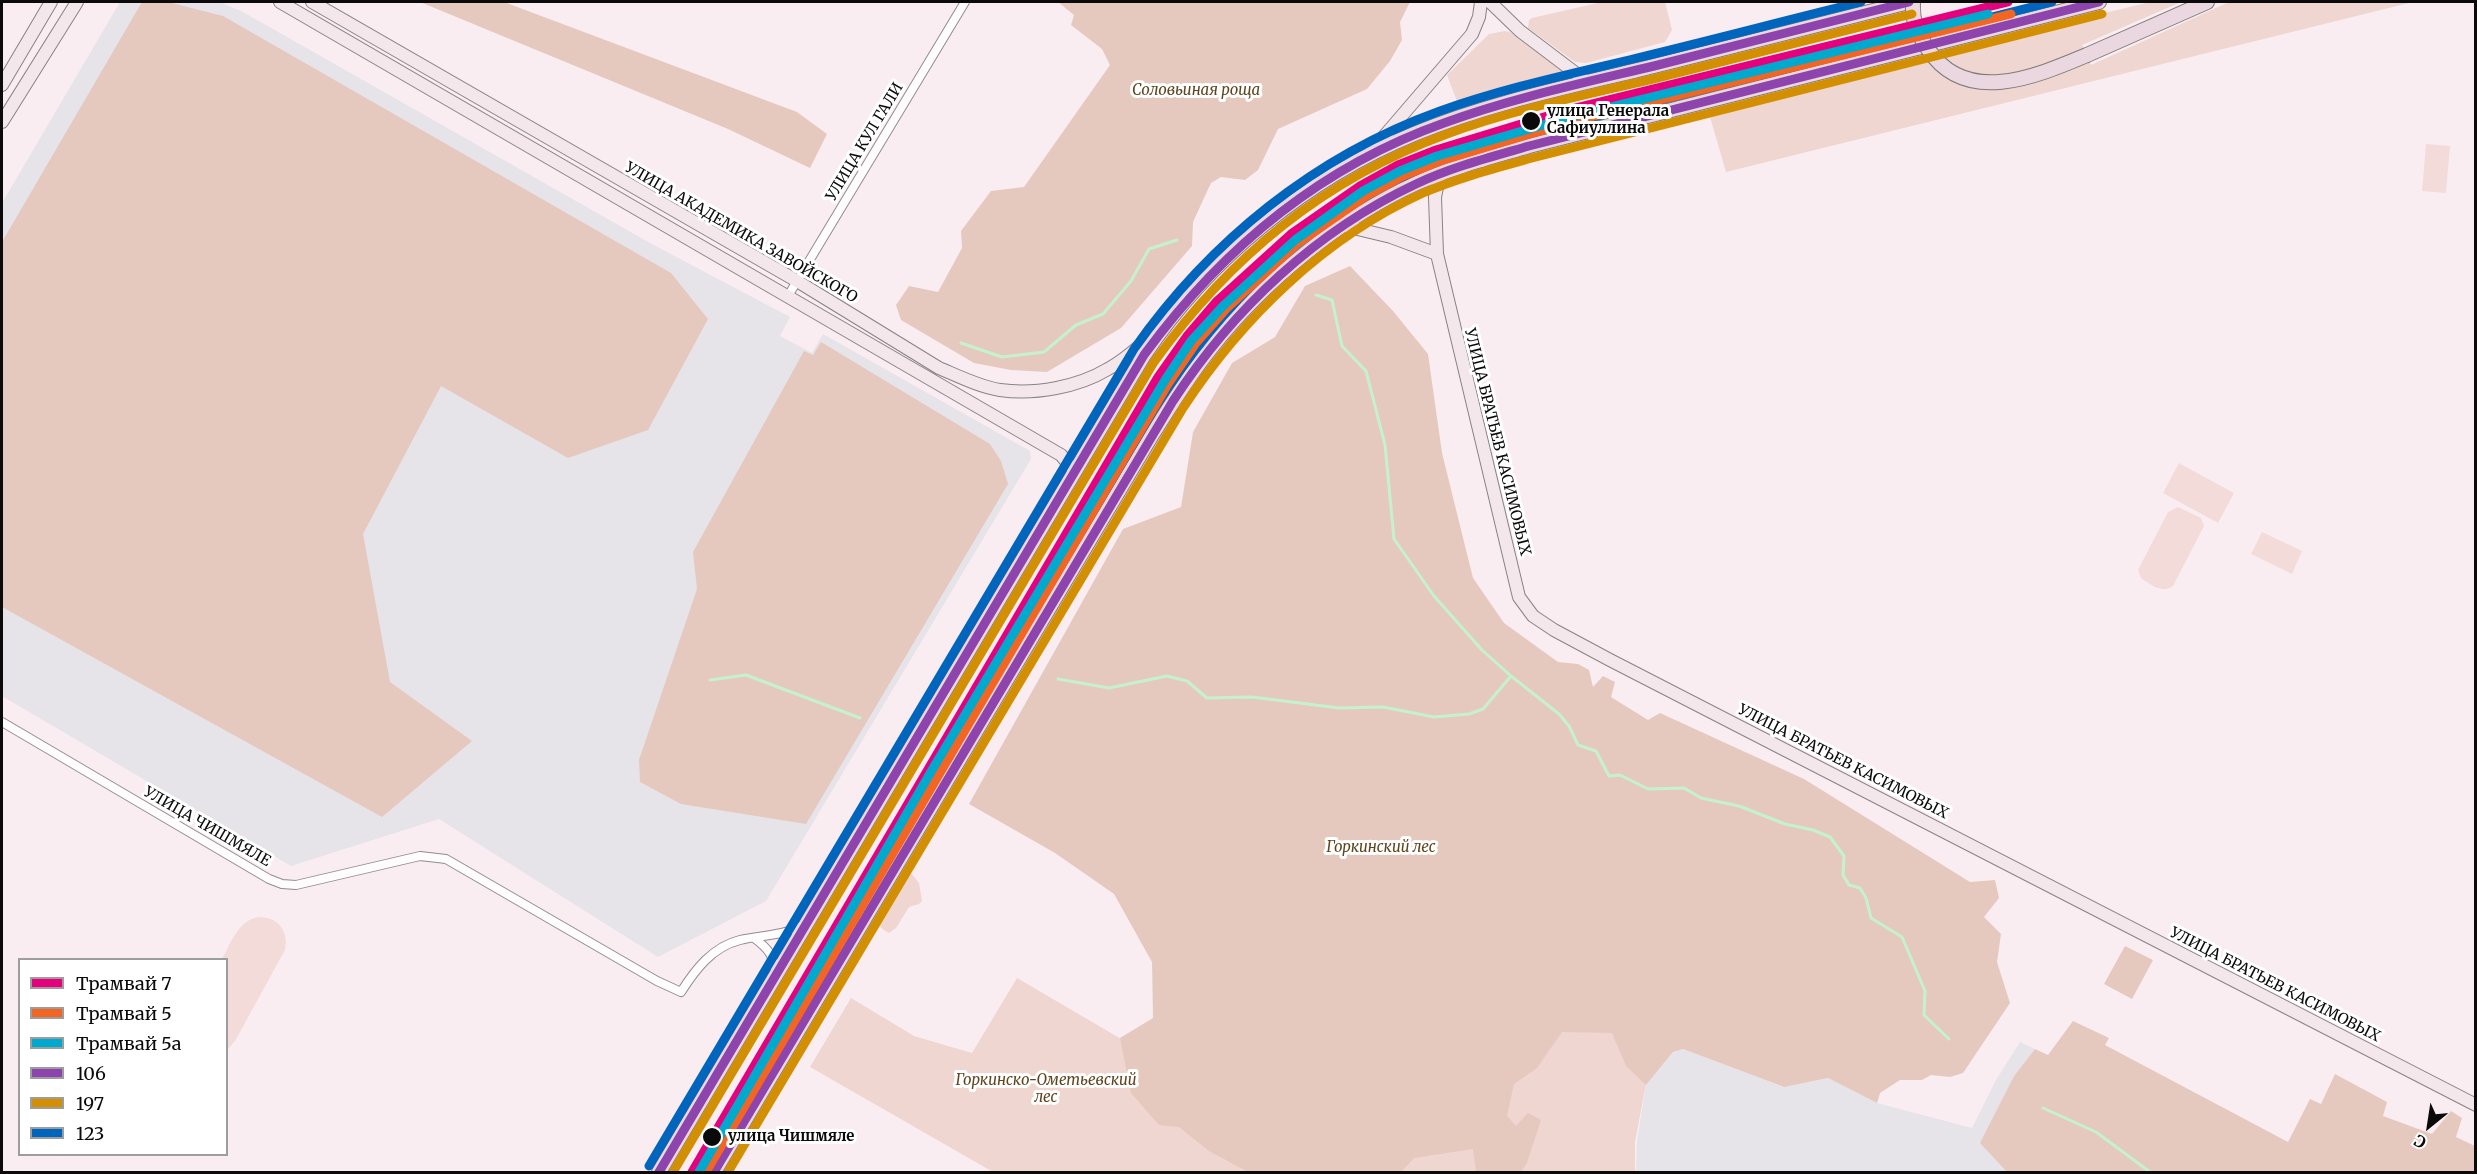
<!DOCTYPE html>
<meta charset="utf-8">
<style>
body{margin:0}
#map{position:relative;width:2477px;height:1174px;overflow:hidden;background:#f9edf2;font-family:Merriweather,serif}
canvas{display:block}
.frame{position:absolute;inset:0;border:3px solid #0a0a0a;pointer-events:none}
.legend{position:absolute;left:18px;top:958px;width:210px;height:198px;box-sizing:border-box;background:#fff;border:2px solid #9d9d9d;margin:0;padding:8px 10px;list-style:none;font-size:18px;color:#0a0a0a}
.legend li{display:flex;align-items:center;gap:12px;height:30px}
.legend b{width:30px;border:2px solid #9d9d9d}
.north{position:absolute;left:2399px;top:1096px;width:60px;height:60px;-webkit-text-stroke:4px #fff;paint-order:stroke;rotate:210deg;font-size:16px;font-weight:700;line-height:24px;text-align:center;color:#0a0a0a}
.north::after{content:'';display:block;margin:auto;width:21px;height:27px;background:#0a0a0a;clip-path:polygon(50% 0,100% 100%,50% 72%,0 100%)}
</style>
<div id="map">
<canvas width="2477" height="1174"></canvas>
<div class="frame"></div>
<ul class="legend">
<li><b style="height:8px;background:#e5007d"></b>Трамвай 7</li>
<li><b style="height:8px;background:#f26522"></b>Трамвай 5</li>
<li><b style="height:8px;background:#00a9ce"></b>Трамвай 5а</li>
<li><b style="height:8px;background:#8e44ad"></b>106</li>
<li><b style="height:8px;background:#d38f02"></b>197</li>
<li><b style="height:8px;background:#0065bd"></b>123</li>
</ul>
<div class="north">С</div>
</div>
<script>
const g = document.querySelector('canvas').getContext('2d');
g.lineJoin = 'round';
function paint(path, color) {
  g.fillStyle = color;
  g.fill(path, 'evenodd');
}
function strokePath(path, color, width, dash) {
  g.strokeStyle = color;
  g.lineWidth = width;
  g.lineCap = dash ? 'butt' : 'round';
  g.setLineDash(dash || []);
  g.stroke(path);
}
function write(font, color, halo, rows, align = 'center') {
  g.font = font + ' Merriweather,serif';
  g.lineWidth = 6;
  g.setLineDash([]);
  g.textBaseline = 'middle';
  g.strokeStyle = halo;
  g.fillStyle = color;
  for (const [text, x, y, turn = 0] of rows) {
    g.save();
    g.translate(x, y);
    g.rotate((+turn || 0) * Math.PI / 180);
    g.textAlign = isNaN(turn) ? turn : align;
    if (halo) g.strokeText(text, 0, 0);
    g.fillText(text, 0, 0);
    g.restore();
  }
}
paint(new Path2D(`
 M120,2H220L243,12L650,243L790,317L780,336L812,353L823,334L1030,451L1031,459L766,901L658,957L439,819L291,866L2,696V203Z
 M2020,1042L2035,1049L2014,1076L1981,1143L2007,1172H1636L1637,1141L1646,1085L1673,1052L1683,1049L1783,1087L1828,1078L1877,1103L1972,1128L1996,1080Z`), '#e6e3e9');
paint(new Path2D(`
 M1602,2H1665L1672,30L1665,42L1586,63L1575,62L1528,28L1529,20L1532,18Z
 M2150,2H2181L2082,45L2091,65L2229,2H2413L1726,172L1708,110Z
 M1505,31L1510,32L1564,72L1458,104L1447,75L1489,34Z
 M911,873L919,883L922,901L919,904L909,907L896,928L889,933C881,929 878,926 880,917L905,874Z
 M1017,978L1123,1040L1252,1172H993L810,1067L851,998L914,1036L972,1053Z
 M1560,1029L1614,1030L1646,1084L1635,1142V1172H1397L1412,1157Z`), '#efd6d0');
paint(new Path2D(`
 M142,2H168L223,16L671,273L708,319L648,430L568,458L441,386L363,534L390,682L472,741L382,817L2,607V242Z
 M420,2H504L797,112L827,134L810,168L728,129Z
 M1058,2H1410L1400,22L1402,40L1390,61L1367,89L1278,129L1258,170L1245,180L1221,177L1211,183L1193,222L1192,246L1121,328L1047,372L1011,370L974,363L901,320L896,305L909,286L938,292L962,248L961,231L991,191L1024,187L1110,65L1102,49L1071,25L1074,15Z
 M1350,266L1393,311L1428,354L1442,453L1473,578L1504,623L1558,662L1578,664L1589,670L1593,687L1603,676L1615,682L1611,697L1648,720L1660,713L1804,779L1970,882L1995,880L1999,898L1984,917L2001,934L1997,962L2010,1003L1963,1073L1950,1077L1931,1075L1922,1080H1900L1880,1093L1877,1103L1828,1078L1784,1087L1683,1049L1673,1052L1646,1085L1626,1066L1612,1033L1562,1032L1537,1068L1514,1084L1507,1116L1516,1126L1528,1113L1541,1120L1527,1163L1521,1172H1476L1473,1149L1414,1158L1401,1172H1248L1209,1151L1179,1127L1159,1125L1131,1093L1120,1038L1153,1018L1152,962L1114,894L1055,853L969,804L1123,529L1181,507L1193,432L1232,363L1275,337L1305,286Z
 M821,342L990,444L1001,461L1008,484L806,824L681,804L640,782L639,760L697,589L693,552L804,351L813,355Z
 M2125,946L2153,960L2132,999L2104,984Z
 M2073,1021L2109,1038L2105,1045L2288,1142L2310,1099L2321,1104L2335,1074L2387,1102L2383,1116L2432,1134L2451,1111L2462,1118L2456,1137L2475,1146V1172H2007L1980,1143L2014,1076L2035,1049L2048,1055Z`), '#e6c9be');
paint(new Path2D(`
 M2426,144L2450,146L2446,193L2422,191Z
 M2179,463L2234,493L2218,523L2163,493Z
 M2178,507L2201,518L2204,526L2173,586C2162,594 2151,585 2141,578L2138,570L2168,512Z
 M2262,532L2302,551L2292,574L2251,554Z
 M259,917C278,917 289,931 285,950L235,1041L227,1050L226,960L222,959C231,943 238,920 259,917Z`), '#f3dbda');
strokePath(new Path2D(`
 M1316,295L1332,300L1342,346L1366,371L1385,445L1394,539L1434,596L1482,650L1511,676L1559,714L1569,726L1578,745L1596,751L1609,776L1620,775L1648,789L1684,788L1701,798L1739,806L1785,824L1813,830L1830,837L1844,856L1843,875L1849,885L1860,888L1866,898L1871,918L1902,937L1925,991L1924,1015L1949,1039
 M961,343L1002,357L1044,352L1076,325L1103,314L1131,281L1149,249L1177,240
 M1058,679L1109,688L1167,676L1187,681L1207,698L1252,697L1339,708L1383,707L1434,717L1469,714L1483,709L1511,676
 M710,680L746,675L860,718
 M2043,1108L2096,1132L2150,1172`), '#c5f2cc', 3);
const street = new Path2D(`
 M788,296L965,2
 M2,722L269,879L282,884L296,885L420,856L446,859L657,981L681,992C695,970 712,947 740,940C762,935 783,936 804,925
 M754,938C768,948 775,957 775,974`);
const secondary = new Path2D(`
 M280,2L1061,455L1075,472
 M312,2L797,281L939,368C958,376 980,387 1000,390C1035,395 1078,387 1108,369C1127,359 1143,343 1159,329
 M1490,2L1520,31L1586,81
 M2,85L51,2
 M2,122L77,2
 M1368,155L1472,34L1479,17L1481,2
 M1440,173L1435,197L1437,254L1519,597L1533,616L1554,630L1610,660L2476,1105
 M1345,226L1391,237L1437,254`);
const primary = new Path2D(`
 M2087,55L2207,2
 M659,1172L1144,355C1208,259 1307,178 1414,134C1491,102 1573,86 1654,66C1739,45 1824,23 1909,2
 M714,1172L1152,435C1171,405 1189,375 1211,348C1263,282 1340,218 1417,183C1453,167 1492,157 1529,146L2099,2`);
strokePath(street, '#928c8e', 10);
strokePath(secondary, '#888385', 14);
strokePath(primary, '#7f7a7c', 16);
strokePath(street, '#fefcfd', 8);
strokePath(secondary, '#f4e7eb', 12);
strokePath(primary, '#ebd7df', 14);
const primaryBridge = new Path2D(`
 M1913,2C1912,21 1917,33 1928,49C1966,107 2037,76 2087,55`);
strokePath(primaryBridge, '#7f7a7c', 16, []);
strokePath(primaryBridge, '#ebd7df', 14);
strokePath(new Path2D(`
 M659,1172L1144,355C1221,250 1320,167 1444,123C1512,98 1583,83 1654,66C1739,45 1824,23 1909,2
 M714,1172L1173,401C1233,309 1316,231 1416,184C1452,167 1491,157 1529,146L2099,2`), '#8e44ad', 9);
strokePath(new Path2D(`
 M673,1172L1154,362C1230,257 1324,179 1447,134C1515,109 1586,95 1657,78C1742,57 1827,35 1912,14
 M728,1172L1183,408C1242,318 1324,238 1423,193C1458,178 1496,168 1532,158L2102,14`), '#d38f02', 9);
strokePath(new Path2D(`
 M649,1166L1134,349C1210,241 1315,156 1440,111C1504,88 1571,74 1637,58C1712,40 1787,20 1861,2
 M704,1166L1156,406C1219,307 1305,220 1413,172C1449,155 1488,145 1526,134L2052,2`), '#0065bd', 9);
strokePath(new Path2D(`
 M692,1172L1158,377L1187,336L1217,301L1291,234L1360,186L1398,165L1436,150L1567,110L2008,2`), '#e5007d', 9);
strokePath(new Path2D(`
 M706,1172L1168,384L1196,343L1226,309L1298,243L1366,196L1403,176L1440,161L1570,122L2011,14`), '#f26522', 9);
strokePath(new Path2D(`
 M699,1172L932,770L1165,380L1191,341L1223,306L1295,240L1363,191L1400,171L1437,156L1570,117L1988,14`), '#00a9ce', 9);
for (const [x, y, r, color] of [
 [1531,121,10,"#0a0a0a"],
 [712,1137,10,"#0a0a0a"]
]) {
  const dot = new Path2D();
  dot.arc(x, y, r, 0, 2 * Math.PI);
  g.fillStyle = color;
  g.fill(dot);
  strokePath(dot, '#fff', 2);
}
write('italic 15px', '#5f451e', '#fff', [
 ["Соловьиная роща",1196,91],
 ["Горкинский лес",1381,848],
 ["Горкинско-Ометьевский",1046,1081],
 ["лес",1046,1098]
]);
write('bold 15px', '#0a0a0a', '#fff', [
 ["улица Генерала",1547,112],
 ["Сафиуллина",1547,129],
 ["улица Чишмяле",728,1137]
], 'left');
write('15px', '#0a0a0a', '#fff', [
 ["УЛИЦА КУЛ ГАЛИ",865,142,-59],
 ["УЛИЦА АКАДЕМИКА ЗАВОЙСКОГО",741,233,30],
 ["УЛИЦА БРАТЬЕВ КАСИМОВЫХ",1497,442,76],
 ["УЛИЦА БРАТЬЕВ КАСИМОВЫХ",1843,762,27],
 ["УЛИЦА ЧИШМЯЛЕ",207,827,30],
 ["УЛИЦА БРАТЬЕВ КАСИМОВЫХ",2275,985,27]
]);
</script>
